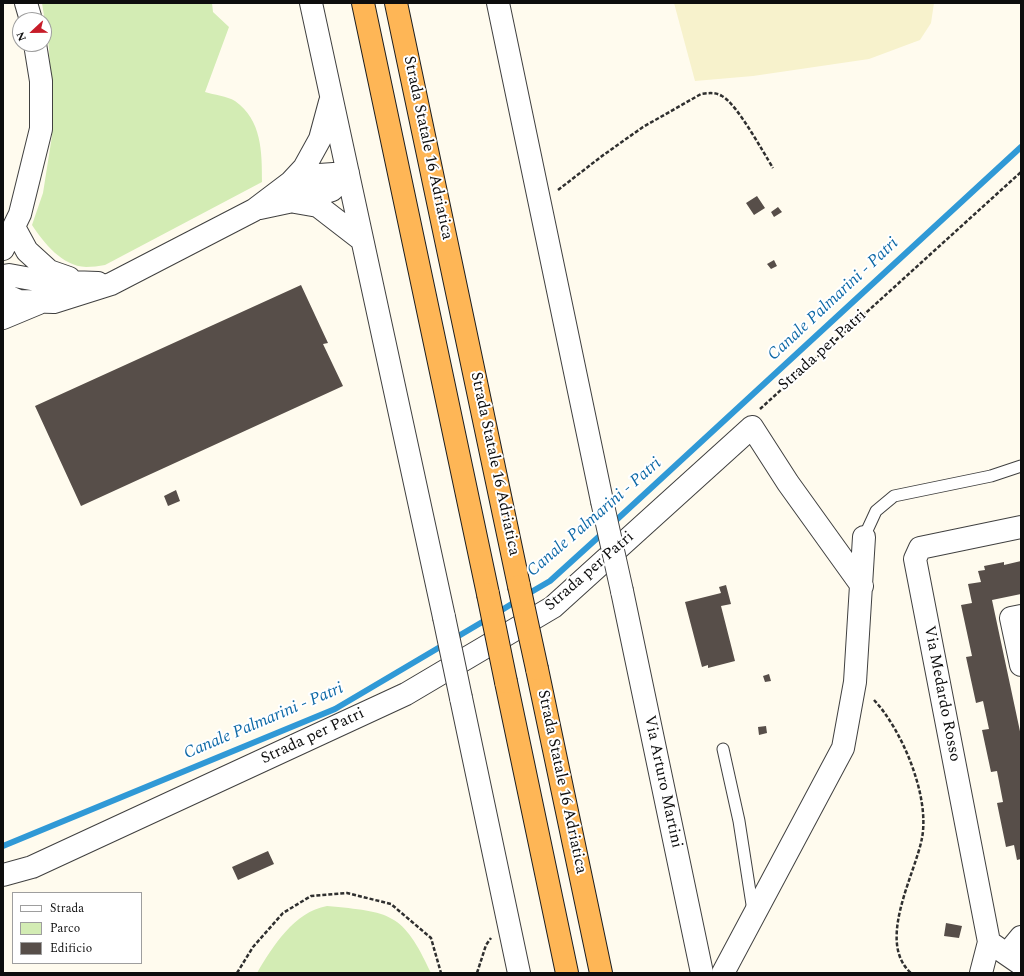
<!DOCTYPE html>
<style>
body{margin:0}
#map{position:relative;width:1024px;height:976px;overflow:hidden;background:#fffbee;font-family:Spectral,serif}
canvas{display:block}
.frame{position:absolute;inset:0;border:4px solid #0d0d0d;pointer-events:none}
.legend{position:absolute;left:12px;top:892px;width:130px;height:72px;box-sizing:border-box;background:#fff;border:1px solid #9e9e9e;margin:0;padding:5px 7px;list-style:none;font-size:12px;color:#0d0d0d}
.legend li{display:flex;align-items:center;gap:8px;height:20px}
.legend b{width:20px;border:1px solid #9e9e9e}
.north{position:absolute;left:12px;top:12px;width:40px;height:40px;box-sizing:border-box;background:#fff;border:1px solid #9e9e9e;border-radius:50%;rotate:248deg;font-size:11px;font-weight:700;line-height:16px;text-align:center;color:#0d0d0d}
.north::after{content:'';display:block;margin:auto;width:14px;height:18px;background:#c71c29;clip-path:polygon(50% 0,100% 100%,50% 72%,0 100%)}
</style>
<div id="map">
<canvas width="1024" height="976"></canvas>
<div class="frame"></div>
<ul class="legend">
<li><b style="height:5px;background:#fff"></b>Strada</li>
<li><b style="height:11px;background:#d3ecb4"></b>Parco</li>
<li><b style="height:11px;background:#574e49"></b>Edificio</li>
</ul>
<div class="north">N</div>
</div>
<script>
const g = document.querySelector('canvas').getContext('2d');
g.lineJoin = 'round';
function paint(path, color) {
  g.fillStyle = color;
  g.fill(path, 'evenodd');
}
function strokePath(path, color, width, dash) {
  g.strokeStyle = color;
  g.lineWidth = width;
  g.lineCap = dash ? 'butt' : 'round';
  g.setLineDash(dash || []);
  g.stroke(path);
}
function write(font, color, halo, rows, align = 'center') {
  g.font = font + ' Spectral,serif';
  g.lineWidth = 4;
  g.setLineDash([]);
  g.textBaseline = 'middle';
  g.strokeStyle = halo;
  g.fillStyle = color;
  for (const [text, x, y, turn = 0] of rows) {
    g.save();
    g.translate(x, y);
    g.rotate((+turn || 0) * Math.PI / 180);
    g.textAlign = isNaN(turn) ? turn : align;
    if (halo) g.strokeText(text, 0, 0);
    g.fillText(text, 0, 0);
    g.restore();
  }
}
paint(new Path2D(`
 M674,3H934L931,23L920,40L869,59L753,76L695,81Z`), '#f7f2cc');
paint(new Path2D(`
 M42,3H212L213,12L229,27L205,92C214,95 227,96 235,101C262,120 262,152 262,182L105,265C99,266 92,267 86,267C62,266 44,243 32,225L43,193L52,136L49,48Z
 M327,906C390,912 403,912 431,973H257C273,946 294,912 327,906Z`), '#d3ecb4');
strokePath(new Path2D(`
 M612,524L1021,147
 M526,595L550,581L604,532
 M497,613L518,600
 M3,846L335,709L489,618`), '#3099d6', 6);
paint(new Path2D(`
 M757,196L765,208L754,215L746,203Z
 M778,207L782,212L774,217L771,212Z
 M774,260L777,266L771,269L767,264Z
 M301,285L328,343L323,344L343,386L81,506L35,406Z
 M176,490L180,501L168,506L164,496Z
 M1021,561V594L992,600L1021,736V859L1017,860L1014,845L1006,847L997,803L1003,802L997,771L991,772L982,730L989,729L983,701L976,703L966,657L972,656L961,605L972,603L968,584L981,582L978,571L985,570L984,566L1004,562V565Z
 M726,585L731,604L721,606L735,661L708,668V665L702,667L685,602L721,593L719,587Z
 M769,674L771,681L765,682L763,676Z
 M766,726L767,733L759,735L758,727Z
 M268,851L274,864L238,880L232,867Z
 M946,923L962,926L959,938L944,936Z`), '#574e49');
const service = new Path2D(`
 M864,537L876,511L894,496L991,476L1021,466
 M723,749L739,821L753,911`);
const minor = new Path2D(`
 M1021,616L1011,618L1021,665
 M3,875L32,867L406,694L553,607L752,427L788,483L862,586
 M989,942L1021,964
 M1007,954L1021,937
 M723,973L843,748L855,682L864,537
 M981,973L989,942L915,559L920,548L1021,527`);
const tertiary = new Path2D(`
 M26,3L31,20
 M311,3L444,617
 M498,3L602,501
 M291,182L305,176L348,173
 M295,202L318,206L362,240
 M260,208L307,198L332,190L348,173
 M14,227L27,251L49,271L69,278
 M3,249L20,214L41,129V81L35,44
 M3,276L9,275L42,281L98,283
 M3,294L19,301L54,302L111,284L254,210L291,182L304,168L320,139L330,102
 M3,318L39,303
 M622,591L702,973
 M461,698L519,973`);
const trunk = new Path2D(`
 M363,3L488,594
 M396,3L519,586
 M537,669L601,973
 M506,682L567,973`);
strokePath(service, '#404040', 13);
strokePath(minor, '#404040', 24);
strokePath(tertiary, '#404040', 24);
strokePath(trunk, '#1e1e1e', 24);
strokePath(new Path2D(`
 M558,190L602,156L643,127L701,94C709,93 715,92 722,96C737,104 763,152 773,168
 M760,409L1021,172
 M874,700C902,730 930,796 922,838C915,875 876,942 911,973
 M237,973L253,947L283,913L311,896L347,893L391,904L431,938L441,973
 M477,973L486,945L491,938`), '#2f2f2f', 2.5, [4, 2]);
strokePath(service, '#fff', 11);
strokePath(minor, '#fff', 22);
strokePath(tertiary, '#fff', 22);
strokePath(trunk, '#feb656', 22);
const tertiaryBridge = new Path2D(`
 M602,501L622,591
 M444,617L461,698`);
const trunkBridge = new Path2D(`
 M519,586L537,669
 M488,594L506,682`);
strokePath(tertiaryBridge, '#404040', 24, []);
strokePath(trunkBridge, '#1e1e1e', 24, []);
strokePath(tertiaryBridge, '#fff', 22);
strokePath(trunkBridge, '#feb656', 22);
write('16px', '#0d0d0d', '#fff', [
 ["Strada Statale 16 Adriatica",427,148,78],
 ["Strada per Patri",823,351,-42],
 ["Strada Statale 16 Adriatica",494,464,78],
 ["Strada per Patri",590,572,-41],
 ["Via Medardo Rosso",941,694,79],
 ["Strada per Patri",313,737,-25],
 ["Strada Statale 16 Adriatica",561,782,78],
 ["Via Arturo Martini",662,782,78]
]);
write('italic 17px', '#0e69a7', '#fff', [
 ["Canale Palmarini - Patri",834,300,-43],
 ["Canale Palmarini - Patri",595,518,-41],
 ["Canale Palmarini - Patri",264,722,-23]
]);
</script>
